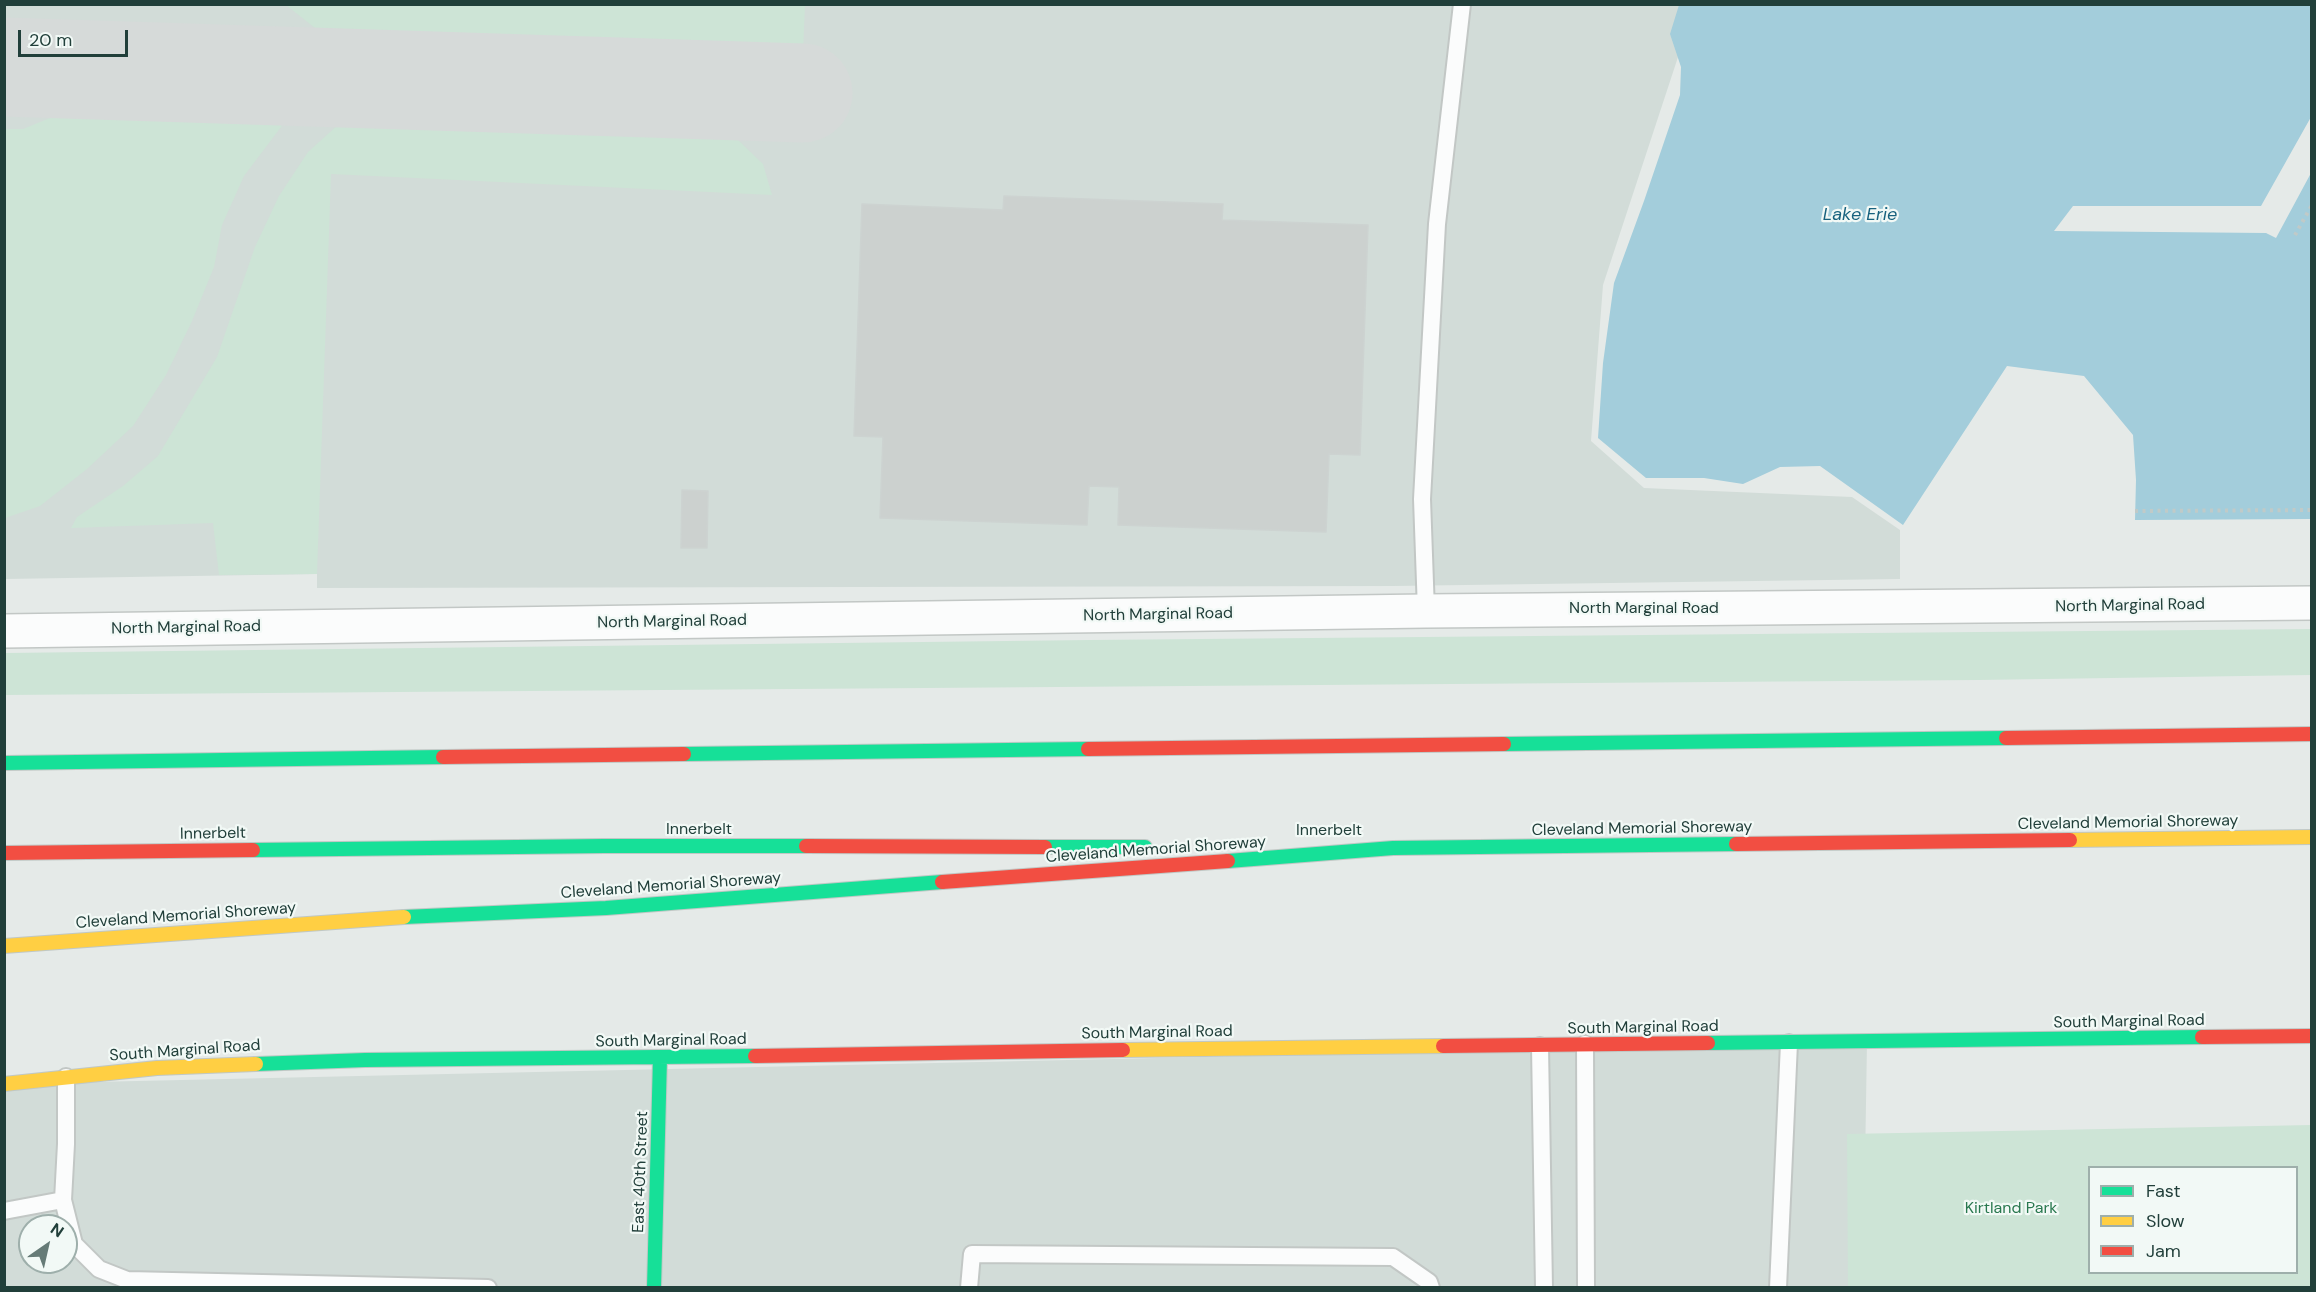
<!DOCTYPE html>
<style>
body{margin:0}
#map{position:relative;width:2316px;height:1292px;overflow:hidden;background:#e5eae8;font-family:"DM Sans",sans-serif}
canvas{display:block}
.frame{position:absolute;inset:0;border:6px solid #213f3a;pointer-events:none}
.legend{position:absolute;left:2088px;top:1166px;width:210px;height:108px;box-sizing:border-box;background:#f2f9f6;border:2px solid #9eafab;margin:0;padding:8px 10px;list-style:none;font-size:18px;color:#213f3a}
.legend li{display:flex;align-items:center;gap:12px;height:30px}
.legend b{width:30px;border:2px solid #9eafab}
.north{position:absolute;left:18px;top:1214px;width:60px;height:60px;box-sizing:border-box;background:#f2f9f6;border:2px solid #9eafab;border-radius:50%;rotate:34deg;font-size:16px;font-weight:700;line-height:24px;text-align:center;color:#213f3a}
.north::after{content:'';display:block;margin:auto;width:21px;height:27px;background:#667b77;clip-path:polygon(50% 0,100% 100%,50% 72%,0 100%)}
.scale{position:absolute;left:18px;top:30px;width:110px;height:27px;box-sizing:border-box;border:3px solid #213f3a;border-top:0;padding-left:8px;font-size:18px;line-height:21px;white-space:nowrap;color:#213f3a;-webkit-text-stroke:4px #f2f9f6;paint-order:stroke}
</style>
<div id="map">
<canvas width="2316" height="1292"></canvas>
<div class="frame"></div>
<ul class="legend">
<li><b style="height:8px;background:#16e098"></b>Fast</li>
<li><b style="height:8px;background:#ffcf43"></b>Slow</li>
<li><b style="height:8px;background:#f24e42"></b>Jam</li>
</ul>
<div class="north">N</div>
<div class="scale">20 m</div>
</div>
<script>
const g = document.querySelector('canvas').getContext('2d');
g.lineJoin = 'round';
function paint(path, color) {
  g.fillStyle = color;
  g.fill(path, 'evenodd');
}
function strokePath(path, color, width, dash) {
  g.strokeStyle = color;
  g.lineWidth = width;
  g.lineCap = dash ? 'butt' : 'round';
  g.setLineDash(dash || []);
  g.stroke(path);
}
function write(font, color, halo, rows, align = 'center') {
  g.font = font + ' "DM Sans",sans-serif';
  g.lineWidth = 4.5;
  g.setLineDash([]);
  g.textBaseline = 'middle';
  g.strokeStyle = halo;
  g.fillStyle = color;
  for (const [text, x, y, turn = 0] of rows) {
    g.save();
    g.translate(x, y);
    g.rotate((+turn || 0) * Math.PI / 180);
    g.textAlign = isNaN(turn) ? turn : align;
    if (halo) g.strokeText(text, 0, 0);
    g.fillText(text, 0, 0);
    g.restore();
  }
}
paint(new Path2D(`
 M4,5H1699L1679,54L1603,285L1591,441L1644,488L1852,497L1900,530V579L1393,586L317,588V574L5,579Z
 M1867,1042L1863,1287H5L4,1084ZM30,1226H66V1262H30Z`), '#d2dcd8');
paint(new Path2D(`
 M286,5H805L803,52L315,28Z
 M145,93L296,101L281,127L244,176L222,225L214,267L192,321L166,375L133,426L87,469L40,506L5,518V129H23L77,107Z
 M360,105L714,117L763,164L772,195L331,174L317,574L219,575L213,523L71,528L77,517L123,486L158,456L217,357L255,247L279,196L308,152Z
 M2312,629L2311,675L1978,680L4,695L5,653L1090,640Z
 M2311,1125V1287H1848L1847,1134ZM2090,1168H2296V1272H2090Z`), '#cde4d6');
paint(new Path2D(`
 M1679,5H2311V519L2135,520L2136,480L2133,435L2084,376L2007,366L1903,525L1820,466L1780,467L1743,484L1704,478H1646L1598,438L1603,363L1614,283L1644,201L1680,95L1681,67L1670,34Z`), '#a3cddb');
paint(new Path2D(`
 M2311,117V173L2276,238L2266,233L2054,231L2073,206H2261Z`), '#e5eae8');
strokePath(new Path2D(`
 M4,67L803,93`), '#d6dad9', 99);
const building = new Path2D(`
 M1004,196L1223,204L1222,220L1368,225L1360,455L1329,454L1326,532L1118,525L1119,487L1089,486L1087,525L880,518L883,437L854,436L862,204L1003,210Z
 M682,490L708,491L707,548H681Z`);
paint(building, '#ccd1cf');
strokePath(building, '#cdd3d1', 1.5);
const lane = new Path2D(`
 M1426,611L1422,499L1437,224L1462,4
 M1585,1044L1586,1288
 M1540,1046L1544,1288
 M63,1200L66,1144V1077
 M4,1211L63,1200L74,1244L99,1269L127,1280L488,1288
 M969,1288L972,1254L1393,1257L1429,1282L1431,1288
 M1778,1288L1789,1043`);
const street = new Path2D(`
 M4,631L1426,611L2312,603`);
const fast = new Path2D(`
 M1504,744L2006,738
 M684,754L1088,749
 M4,763L443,757
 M1045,847H1145
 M253,850L604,846H806
 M1228,861L1393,848L1736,844
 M404,917L606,908L942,882
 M1708,1043L2202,1037
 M256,1064L365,1060L755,1056
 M654,1288L660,1058`);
const slow = new Path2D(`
 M2070,840L2312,837
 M4,946L404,917
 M1123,1050L1443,1046
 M4,1084L157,1068L256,1064`);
const jam = new Path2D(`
 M2006,738L2312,734
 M1088,749L1504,744
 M443,757L684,754
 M1736,844L2070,840
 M806,846L1045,847
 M4,853L253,850
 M942,882L1228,861
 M2202,1037L2312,1036
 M1443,1046L1708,1043
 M755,1056L1123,1050`);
strokePath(lane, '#c2c7c5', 20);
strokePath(street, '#c2c7c5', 36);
strokePath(fast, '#c0c8c5', 16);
strokePath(slow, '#c0c8c5', 16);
strokePath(jam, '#c0c8c5', 16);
strokePath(new Path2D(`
 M2295,235L2312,205
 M2135,511L2312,510`), '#c0cac8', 4, [3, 4.5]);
strokePath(lane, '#fbfcfc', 16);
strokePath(street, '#fbfcfc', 33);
strokePath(fast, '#16e098', 14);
strokePath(slow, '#ffcf43', 14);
strokePath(jam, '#f24e42', 14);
write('16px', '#213f3a', '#f2f9f6', [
 ["North Marginal Road",2130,606,-1],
 ["North Marginal Road",1644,609],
 ["North Marginal Road",1158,615,-1],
 ["North Marginal Road",672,622,-1],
 ["North Marginal Road",186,628,-1],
 ["Cleveland Memorial Shoreway",2128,823,-1],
 ["Cleveland Memorial Shoreway",1642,829,-1],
 ["Innerbelt",699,830],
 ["Innerbelt",1329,831],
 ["Innerbelt",213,834,-1],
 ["Cleveland Memorial Shoreway",1156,850,-4],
 ["Cleveland Memorial Shoreway",671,886,-4],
 ["Cleveland Memorial Shoreway",186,916,-4],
 ["South Marginal Road",2129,1022,-1],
 ["South Marginal Road",1643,1028,-1],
 ["South Marginal Road",1157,1033,-1],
 ["South Marginal Road",671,1041,-1],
 ["South Marginal Road",185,1051,-4],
 ["East 40th Street",641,1172,-88]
]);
write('16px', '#29784f', '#f2f9f6', [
 ["Kirtland Park",2011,1209]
]);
write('italic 18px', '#18627e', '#f2f9f6', [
 ["Lake Erie",1860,215]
]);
</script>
